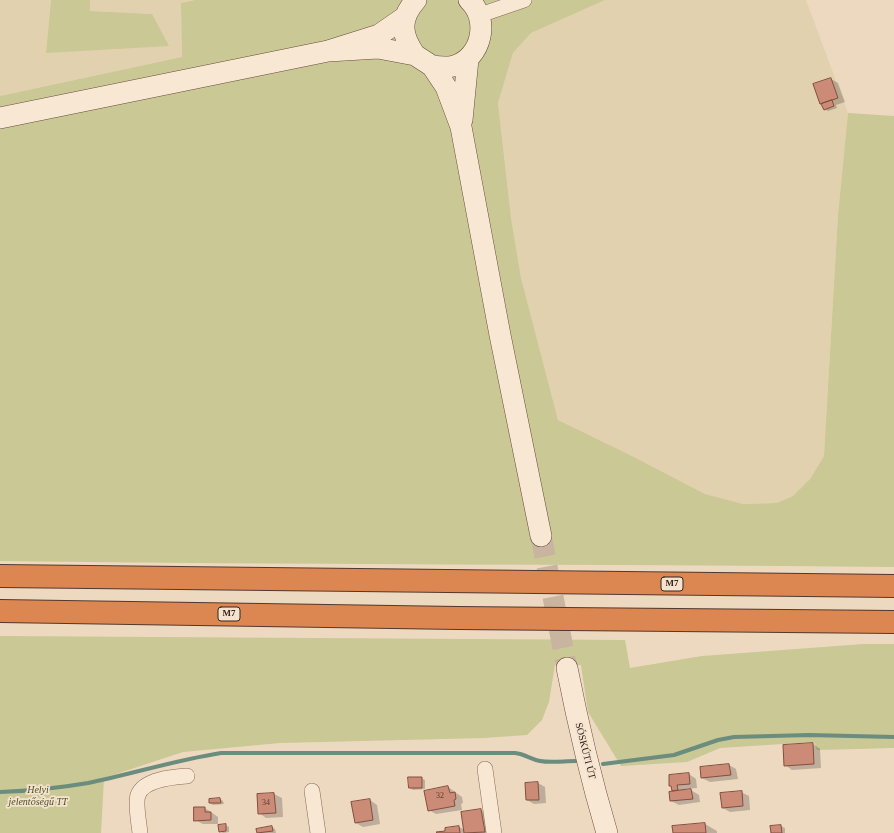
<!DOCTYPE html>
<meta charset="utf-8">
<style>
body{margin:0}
canvas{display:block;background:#edd8c0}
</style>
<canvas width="894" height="833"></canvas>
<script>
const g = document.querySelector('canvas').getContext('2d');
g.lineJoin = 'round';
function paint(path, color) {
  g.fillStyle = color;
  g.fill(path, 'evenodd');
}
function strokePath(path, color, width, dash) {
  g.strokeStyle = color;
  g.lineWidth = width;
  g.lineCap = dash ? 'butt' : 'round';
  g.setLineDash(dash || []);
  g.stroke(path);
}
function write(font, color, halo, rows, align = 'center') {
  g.font = font + ' Georgia,serif';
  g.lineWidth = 3.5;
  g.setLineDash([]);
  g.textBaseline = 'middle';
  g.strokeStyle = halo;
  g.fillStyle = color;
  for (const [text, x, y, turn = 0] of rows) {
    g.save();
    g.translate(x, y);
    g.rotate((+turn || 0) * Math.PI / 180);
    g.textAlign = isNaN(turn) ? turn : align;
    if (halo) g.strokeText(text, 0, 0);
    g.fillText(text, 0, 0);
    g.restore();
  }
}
paint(new Path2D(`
 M0,0H51L46,52L152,14L90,11V0H195L181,3L182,57L0,96Z
 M605,0H806L848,113L838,215L824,456L810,479L793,496L777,503L743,504L705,494L632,456L558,420L521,278L511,218L498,103L513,53L531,33Z`), '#e2d1ae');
paint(new Path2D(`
 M51,0H90V11L152,14L169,46L46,53Z
 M195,0H605L531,33L513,53L498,103L511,218L521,278L558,420L632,456L705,494L743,504L777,503L793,496L810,479L824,456L838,215L848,113L894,116V567C596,564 298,565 0,561V96L182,57L181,3Z
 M0,636L625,640L630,668L702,656L864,644H894V748L817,750L814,742L720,748L687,762L621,766L588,712L581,665L555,664L549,702L542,720L527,735L484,738L280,743L183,752L104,778L101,833H0Z`), '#cac894');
paint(new Path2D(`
 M831,79L838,83L845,102L836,105L837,108L828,111L824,109L821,104L814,85Z
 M813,744L820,749L821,768L792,770L785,765Z
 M729,765L736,769L738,779L710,782L702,778Z
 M689,774L696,779L697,788L684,789L685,791L691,790L699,795L700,802L679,805L671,801L673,792L672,786Z
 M421,778L425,780V789L413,790L410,788Z
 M538,783L545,787L546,803L534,804L527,800Z
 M448,787L462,797L463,803L461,804L462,810L436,814L429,810Z
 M741,792L749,796L750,810L730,812L723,808Z
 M274,794L282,798L283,817L266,818L259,813L258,795Z
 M220,799L223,801L224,804L213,805L210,803Z
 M370,800L377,805L380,824L363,827L356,823Z
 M205,808L218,817V824H203L195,820Z
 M481,810L489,815L491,833H438L446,831L459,827L465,830Z
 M705,824L717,831V833H674V827Z
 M225,825L229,827V832L223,833L220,831Z
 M781,826L785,828V833H772L771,827Z
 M272,827L275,829L276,833H258L257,830Z`), '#0003');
strokePath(new Path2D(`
 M603,764L674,755L718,740L734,737L809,735L894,737
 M0,792C29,791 59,788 88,783C132,774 176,760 221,753H515C525,754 530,759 540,761C551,763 564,761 576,761`), '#6a8d7e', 4);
const building = new Path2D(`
 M831,78L838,98L820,104L813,84Z
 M832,100L834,106L824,110L821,104Z
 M813,743L814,764L784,766L783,745Z
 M729,764L731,775L701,778L700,767Z
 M689,773L690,784L677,785L678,790L672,791L671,786H669V775Z
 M408,777H422V788H409Z
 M538,782L539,800H526L525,783Z
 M448,786L450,793L455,792L456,799L454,800L455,806L428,811L424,791Z
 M691,789L693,799L670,801L669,792Z
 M742,791L743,806L722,808L720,793Z
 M274,793L276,813L258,814L257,794Z
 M220,798L221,803H209V799Z
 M370,799L373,820L355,823L351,802Z
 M194,807H205V812H211V820L194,821Z
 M481,809L485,832L464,833L461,812Z
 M705,823L706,833H673L672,826Z
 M226,824V831L219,832L218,825Z
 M781,825L782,833H771L770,826Z
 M272,826L273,831L257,833L256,829Z
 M459,826L460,833H437L436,832L445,831V828Z`);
paint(building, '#cb8b76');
strokePath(building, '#844e3f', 1);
strokePath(new Path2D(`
 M541,536L567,668`), '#c8b49f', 21, [21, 10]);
const street = new Path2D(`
 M480,15L524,0
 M485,769L494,833
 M312,791L318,833
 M140,833C139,823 135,804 138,795C144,779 173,777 187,776`);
const secondary = new Path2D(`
 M328,51L378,48L415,55L432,66L446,87L461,127L500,335L541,536
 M415,55C401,35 399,19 416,0
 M432,66C439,67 447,68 454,66C482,58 490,19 469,0
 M0,118L328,51L379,35L405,17
 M462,120L468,59
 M567,668C578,724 591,779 607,833`);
const highway = new Path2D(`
 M0,576L894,586
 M0,611L458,618L894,622`);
strokePath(street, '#866958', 16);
strokePath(secondary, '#674a3c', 22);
strokePath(highway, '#53382d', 24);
strokePath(street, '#f8e7d3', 15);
strokePath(secondary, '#f8e7d3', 21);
strokePath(highway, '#dc8751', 22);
write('8px', '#5a3e33', null, [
 ["32",440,796],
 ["34",266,803]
]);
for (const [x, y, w] of [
 [672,584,22],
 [229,614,22]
]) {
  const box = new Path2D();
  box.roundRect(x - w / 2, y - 7, w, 14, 3);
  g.fillStyle = '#f4e3cf';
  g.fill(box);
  strokePath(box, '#35241d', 1);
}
write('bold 9px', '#35241d', null, [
 ["M7",672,584],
 ["M7",229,614]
]);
write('10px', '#35241d', '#f4e3cf', [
 ["SÓSKÚTI ÚT",585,751,76]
]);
write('italic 10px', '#4e5124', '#f4e3cf', [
 ["Helyi",38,790],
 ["jelentőségű TT",38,802]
]);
</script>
